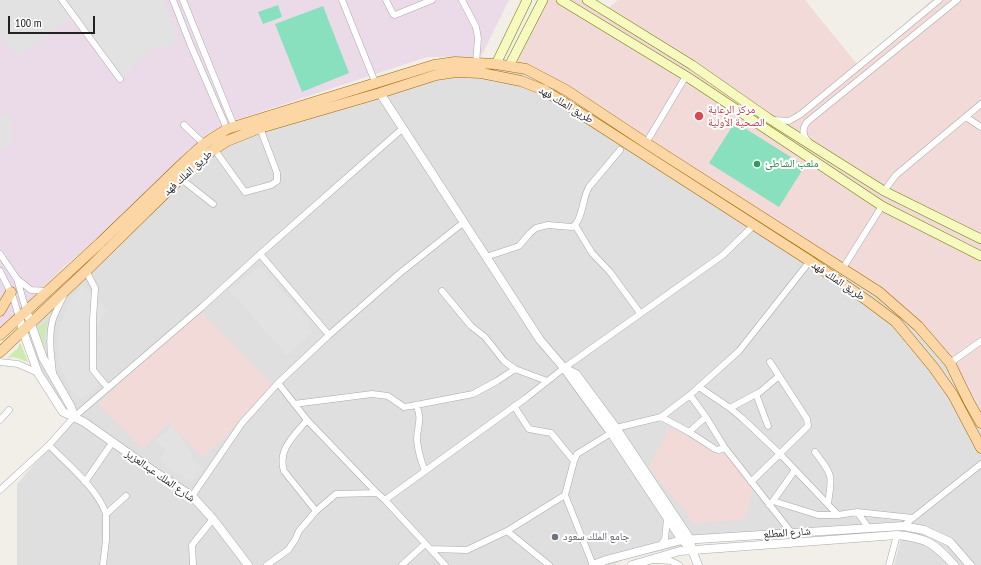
<!DOCTYPE html>
<meta charset="utf-8">
<style>
body{margin:0}
#map{position:relative;width:981px;height:565px;overflow:hidden;background:#f2efe9;font-family:"PT Sans Narrow",sans-serif}
canvas{display:block}
.scale{position:absolute;left:8px;top:16px;width:87px;height:18px;box-sizing:border-box;border:2px solid #222;border-top:0;padding-left:5px;font-size:12px;line-height:14px;white-space:nowrap;color:#222;-webkit-text-stroke:3px #fff;paint-order:stroke}
</style>
<div id="map">
<canvas width="981" height="565"></canvas>
<div class="scale">100 m</div>
</div>
<script>
const g = document.querySelector('canvas').getContext('2d');
g.lineJoin = 'round';
function paint(path, color) {
  g.fillStyle = color;
  g.fill(path, 'evenodd');
}
function strokePath(path, color, width, dash) {
  g.strokeStyle = color;
  g.lineWidth = width;
  g.lineCap = dash ? 'butt' : 'round';
  g.setLineDash(dash || []);
  g.stroke(path);
}
function write(font, color, halo, rows, align = 'center') {
  g.font = font + ' "PT Sans Narrow","Noto Naskh Arabic",sans-serif';
  g.lineWidth = 4;
  g.setLineDash([]);
  g.textBaseline = 'middle';
  g.strokeStyle = halo;
  g.fillStyle = color;
  for (const [text, x, y, turn = 0] of rows) {
    g.save();
    g.translate(x, y);
    g.rotate((+turn || 0) * Math.PI / 180);
    g.textAlign = isNaN(turn) ? turn : align;
    if (halo) g.strokeText(text, 0, 0);
    g.fillText(text, 0, 0);
    g.restore();
  }
}
paint(new Path2D(`
 M509,62L547,77L850,269L956,365L981,411V565H894L904,527L691,544L622,560L613,565H17V484L76,416L54,393L36,362L21,324L206,147L222,136L429,72Z`), '#e0dfdf');
paint(new Path2D(`
 M548,0H594L607,9L618,0H805L857,64L932,0H981V411L956,365L918,322L582,97L509,62Z
 M196,307L275,387L203,458L169,423L142,449L98,404Z
 M670,427L720,455L726,452L753,489L745,519L694,524L649,467Z`), '#f2dad9');
paint(new Path2D(`
 M0,0H509L481,57H427L233,121L65,266L0,329Z`), '#ebdbe8');
paint(new Path2D(`
 M49,319L45,332L44,347L38,329Z
 M20,343L21,344L28,362L14,357L7,358L17,349Z`), '#cdebb0');
paint(new Path2D(`
 M278,5L282,17L263,24L258,12Z
 M323,6L349,73L302,92L275,24Z
 M735,122L805,166L779,207L709,163Z`), '#88e0be');
paint(new Path2D(`
 M0,0H163L178,38L167,49L159,44L122,76L86,26L71,18L20,55L13,51L0,33Z
 M10,113L13,138L5,149H0V117H4Z
 M260,266L309,321L312,333L287,356L230,291Z
 M82,285L108,309L95,328L99,373L97,386L83,398L77,396L70,388L58,362L57,335L68,304Z
 M172,426L188,447L195,462L203,469L192,483L166,466L160,458L167,451L155,441Z`), '#e2e2e2');
const minor = new Path2D(`
 M62,0L120,79
 M173,0L191,46L227,129
 M183,0L234,126
 M342,0L375,82
 M386,0L393,14L395,15L432,0
 M462,0L476,27L478,38L476,63
 M966,117L981,127
 M774,120L789,121L801,114L939,0
 M184,125L204,144
 M808,141C802,135 802,129 807,122L957,0
 M646,143L686,76
 M214,149L245,192L271,185L277,181V173L260,128
 M180,178L213,204
 M884,191L896,175L981,104
 M575,225L592,253L610,272L640,313
 M0,254L17,279L26,310
 M260,254L329,335
 M486,257L519,246L530,233L536,228L548,225L572,227C583,221 582,198 589,187L620,150
 M843,268L882,206
 M0,271L13,297L19,317
 M86,271L95,288L93,320V370L108,388
 M17,279L31,290L48,291
 M442,291L471,326L485,337L504,361L515,369L547,381
 M0,362L18,364L38,373
 M950,363L981,341
 M53,373C51,355 48,337 53,319C56,311 60,303 64,295
 M278,383L307,420L377,493L385,500L445,565
 M699,387L730,408L742,418L780,454L838,515
 M756,394L768,426
 M690,395L706,417L725,448L791,532
 M294,404L372,394L388,396L404,407L411,406L473,394L497,381L515,369
 M416,405C423,419 417,426 417,440C418,451 421,461 425,471
 M514,406L529,429L551,433L574,461
 M730,408L760,392L779,376
 M661,417L689,432L715,449L718,450L725,448
 M0,420L9,410
 M307,420C295,435 277,449 284,471L316,511
 M616,428L661,417L690,395L739,351L810,261
 M689,432L706,417
 M49,445C67,464 98,489 106,514L126,496
 M815,452C832,475 833,474 828,503
 M85,482L112,443
 M751,482L808,426L807,419L770,362
 M0,490L49,445L74,417L202,307L260,254L402,129
 M192,496L242,423L278,383L329,335L400,273L464,222
 M385,500L526,398L564,368L723,255L754,225
 M773,501L795,470
 M769,505L773,501L818,515H838L857,512L913,518
 M857,512L868,527
 M903,526L981,464
 M507,531L565,495
 M660,546L665,539L667,518
 M430,549L467,550L507,531L549,565
 M655,560L671,561L679,565
 M103,565L106,540V514
 M193,565L192,545L213,519
 M267,565L288,550L295,540L299,531L316,511L336,494L377,493
 M402,565L425,544
 M593,565L565,495L574,461L577,454L611,433
 M889,565L897,535`);
const tertiary = new Path2D(`
 M380,93L540,340L564,368L611,433L682,540L692,550
 M26,310L43,358L71,407L74,417
 M19,317L23,331L38,373L63,412L84,422L155,472L192,496L213,519L248,565
 M566,369L576,374L616,428L690,539L692,550L698,565
 M593,565L606,560L682,540L903,526L924,530L950,542L970,565
 M632,565L680,551L897,535C927,538 934,543 954,565`);
const secondary = new Path2D(`
 M561,0L686,76L882,206L981,256
 M587,0L692,65L768,118L884,191L981,239
 M496,64L527,0
 M509,66L543,0`);
const primary = new Path2D(`
 M0,311L11,292
 M0,335L100,243L185,161L204,144L227,129L434,65L455,62L476,63L496,64L526,69L566,90L646,143L879,292L918,326L950,363L969,402L981,423
 M0,352L86,271L188,171L203,157L227,141L260,128L380,93L436,75L456,72L481,73L521,81L544,90L810,261L868,301L896,322L934,368L953,395L981,448`);
strokePath(minor, '#a9a9a9', 7);
strokePath(tertiary, '#a9a9a9', 9);
strokePath(secondary, '#707d05', 10);
strokePath(primary, '#a06b00', 11);
strokePath(minor, '#fff', 6);
strokePath(tertiary, '#fff', 8);
strokePath(secondary, '#f7fabf', 9);
strokePath(primary, '#fcd6a4', 10);
for (const [x, y, r, color] of [
 [699,116,5,"#e0444e"],
 [757,164,4,"#2e9e5b"],
 [555,537,4,"#6b7280"]
]) {
  const dot = new Path2D();
  dot.arc(x, y, r, 0, 2 * Math.PI);
  g.fillStyle = color;
  g.fill(dot);
  strokePath(dot, '#fff', 1.5);
}
write('11px', '#222', '#fff', [
 ["طريق الملك فهد",566,105,31],
 ["طريق الملك فهد",188,173,-42],
 ["طريق الملك فهد",838,281,34],
 ["شارع الملك عبدالعزيز",160,476,35],
 ["شارع المطلع",787,533,-4]
]);
write('11px', '#be3a42', '#fff', [
 ["مركز الرعاية",708,110],
 ["الصحية الأولية",708,123]
], 'left');
write('11px', '#27864d', '#fff', [
 ["ملعب الشاطئ",765,164]
], 'left');
write('11px', '#5b616d', '#fff', [
 ["جامع الملك سعود",563,537]
], 'left');
</script>
